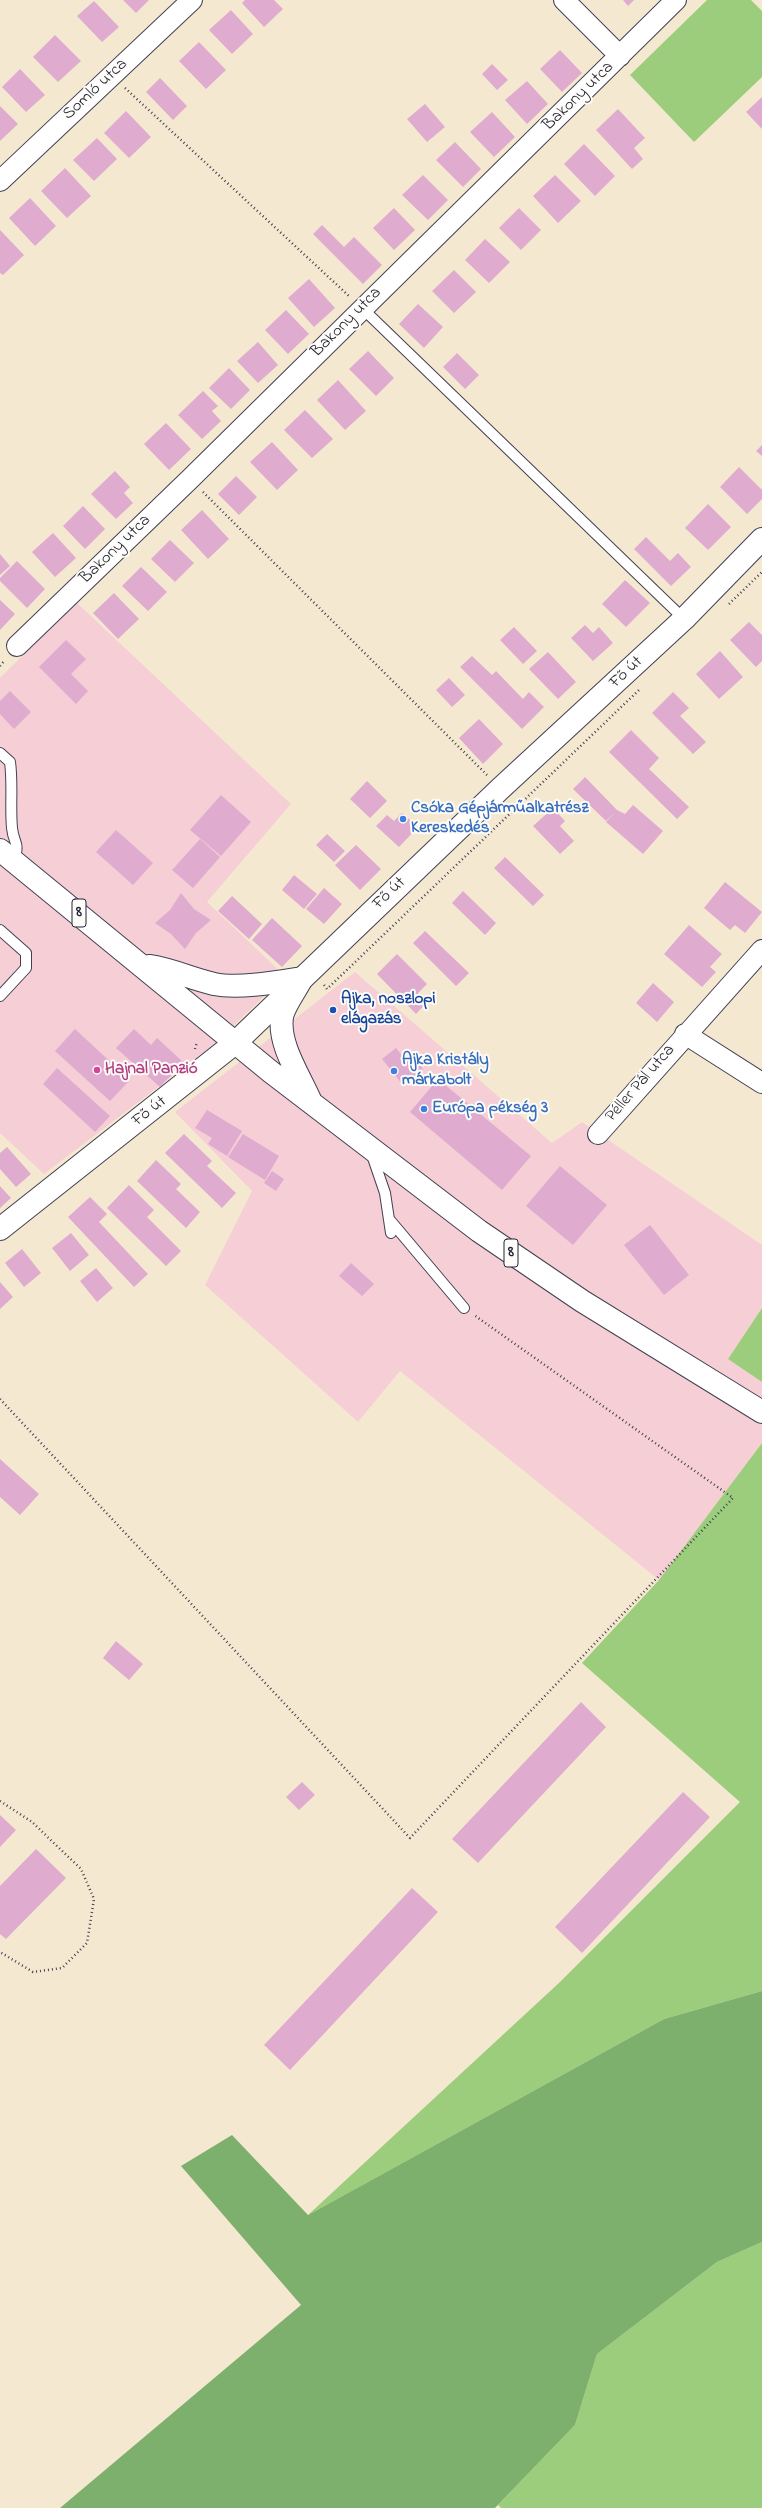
<!DOCTYPE html>
<meta charset="utf-8">
<style>
body{margin:0}
canvas{display:block;background:#f5e8d1}
</style>
<canvas width="762" height="2508"></canvas>
<script>
const g = document.querySelector('canvas').getContext('2d');
g.lineJoin = 'round';
function paint(path, color) {
  g.fillStyle = color;
  g.fill(path, 'evenodd');
}
function strokePath(path, color, width, dash) {
  g.strokeStyle = color;
  g.lineWidth = width;
  g.lineCap = dash ? 'butt' : 'round';
  g.setLineDash(dash || []);
  g.stroke(path);
}
function write(font, color, halo, rows, align = 'center') {
  g.font = font + ' "Indie Flower",sans-serif';
  g.lineWidth = 4;
  g.setLineDash([]);
  g.textBaseline = 'middle';
  g.strokeStyle = halo;
  g.fillStyle = color;
  for (const [text, x, y, turn = 0] of rows) {
    g.save();
    g.translate(x, y);
    g.rotate((+turn || 0) * Math.PI / 180);
    g.textAlign = isNaN(turn) ? turn : align;
    if (halo) g.strokeText(text, 0, 0);
    g.fillText(text, 0, 0);
    g.restore();
  }
}
paint(new Path2D(`
 M76,602L291,804L207,902L285,976L216,1043L44,1174L0,1133V678Z
 M355,972L552,1143L582,1122L762,1245V1308L728,1359L762,1382V1443L659,1580L400,1371L358,1422L205,1285L252,1191L175,1112Z`), '#f6cfd6');
paint(new Path2D(`
 M707,0H751L762,11V77L694,142L630,75Z
 M762,1308V1382L728,1359Z
 M762,1443V1991L664,2019L308,2215L560,1982L740,1802L582,1663L659,1580Z
 M762,2242V2508H501L498,2505L575,2425L597,2354L717,2262Z`), '#9bcd7c');
paint(new Path2D(`
 M762,1991V2242L717,2262L597,2354L575,2425L495,2508H60L301,2305L181,2166L232,2135L308,2215L664,2019Z`), '#7cb06c');
paint(new Path2D(`
 M123,0H149L136,13Z
 M245,0H274L283,9L264,27L242,3Z
 M623,0H634L628,6Z
 M94,1L119,27L102,42L77,16Z
 M231,10L253,34L232,54L209,30Z
 M55,35L81,61L58,82L33,57Z
 M199,42L226,70L206,89L179,61Z
 M560,50L582,73L562,92L540,69Z
 M492,64L508,80L497,90L482,74Z
 M20,69L45,95L26,112L2,87Z
 M160,78L187,106L173,120L146,92Z
 M527,81L548,104L527,124L505,100Z
 M762,97V129L746,112Z
 M425,104L445,127L427,142L407,119Z
 M0,106L18,124L0,141Z
 M618,109L645,138L634,148L643,159L632,169L596,130Z
 M126,111L151,137L129,158L104,133Z
 M492,112L515,137L494,157L470,132Z
 M97,138L117,159L94,181L73,160Z
 M455,142L481,169L463,187L436,160Z
 M584,144L615,176L595,196L564,164Z
 M65,168L91,196L67,218L41,191Z
 M423,175L448,200L428,220L402,195Z
 M555,175L581,201L558,223L533,196Z
 M30,198L56,226L35,246L9,218Z
 M394,208L415,230L394,250L373,228Z
 M519,208L541,230L521,250L499,228Z
 M322,225L344,247L354,237L382,265L363,284L313,234Z
 M0,230L24,255L3,275L0,273Z
 M485,239L510,262L489,283L465,260Z
 M454,270L476,292L454,313L432,291Z
 M309,279L335,308L314,327L288,298Z
 M418,304L443,327L424,348L399,324Z
 M286,310L309,334L288,354L265,330Z
 M258,342L278,365L258,383L237,361Z
 M368,351L394,378L376,396L349,369Z
 M457,353L479,375L465,389L443,367Z
 M229,368L250,390L231,409L209,388Z
 M338,380L366,411L345,430L317,400Z
 M203,391L218,406L212,411L221,421L202,439L178,415Z
 M305,410L333,439L312,458L284,430Z
 M166,423L191,449L169,470L144,444Z
 M272,442L298,470L277,490L250,462Z
 M762,445V456L756,451Z
 M739,467L762,490V499L747,514L720,487Z
 M115,471L130,487L124,493L133,503L116,519L91,494Z
 M236,476L257,497L239,515L218,494Z
 M708,504L731,527L708,550L685,528Z
 M83,506L105,529L85,549L63,526Z
 M202,510L229,539L208,559L181,530Z
 M53,533L76,558L55,577L32,552Z
 M646,537L670,561L678,553L691,567L671,586L634,549Z
 M170,540L194,563L175,582L151,559Z
 M0,554L10,566L0,575Z
 M17,561L45,589L27,608L0,581V578Z
 M141,567L167,592L148,611L122,586Z
 M625,580L650,603L626,627L602,604Z
 M114,593L139,619L118,639L93,613Z
 M0,600L15,614L0,630Z
 M749,622L762,635V661L756,667L730,640Z
 M585,625L593,633L599,627L613,643L593,661L571,638Z
 M514,627L537,651L523,664L500,640Z
 M66,640L86,659L71,674L88,691L76,704L39,667Z
 M720,651L743,677L719,699L696,674Z
 M548,652L576,682L558,699L529,669Z
 M472,656L492,675L496,671L523,699L529,692L544,707L522,729L460,667Z
 M449,678L465,695L452,707L436,690Z
 M10,691L31,712L14,729L0,714V701Z
 M673,692L689,708L680,716L706,742L693,754L652,713Z
 M479,719L503,744L483,764L459,738Z
 M631,730L659,758L649,769L689,807L677,819L609,752Z
 M585,777L617,810L625,814L633,805L663,831L643,854L606,822L615,812L606,821L573,789Z
 M367,781L387,801L370,818L350,799Z
 M221,795L251,822L221,856L190,830Z
 M553,808L565,821L560,826L574,841L560,854L533,826Z
 M402,813L418,827L399,847L376,826L387,815L394,821Z
 M116,830L153,863L133,885L96,852Z
 M327,834L345,851L334,862L316,845Z
 M200,839L220,857L193,888L172,870Z
 M356,845L381,869L360,890L335,865Z
 M505,857L544,895L533,906L494,868Z
 M294,875L317,894L304,909L282,890Z
 M725,882L762,912L745,933L735,925L730,930L704,908Z
 M324,888L342,904L324,924L306,909Z
 M463,891L496,923L485,935L452,903Z
 M181,893L194,909L211,920L196,933L185,949L171,934L155,923L170,910Z
 M232,896L262,924L249,939L218,911Z
 M272,918L302,946L282,967L252,940Z
 M689,925L722,954L710,967L716,972L702,987L664,954Z
 M425,931L469,973L456,986L413,943Z
 M397,954L427,984L418,993L427,1002L416,1014L377,974Z
 M653,983L674,1002L657,1022L636,1003Z
 M75,1029L130,1080L110,1101L55,1051Z
 M134,1029L151,1045L157,1038L183,1062L160,1087L116,1048Z
 M396,1048L405,1059L411,1054L423,1069L403,1085L382,1059Z
 M57,1068L110,1116L95,1132L43,1084Z
 M438,1079L531,1156L502,1190L410,1112Z
 M207,1110L242,1131L227,1156L208,1144L212,1138L195,1128Z
 M184,1134L212,1161L207,1166L236,1193L222,1208L165,1153Z
 M243,1134L279,1156L265,1180L228,1157Z
 M7,1147L31,1174L16,1187L0,1169V1153Z
 M156,1160L181,1184L176,1189L200,1212L186,1228L137,1181Z
 M560,1166L607,1205L573,1245L526,1206Z
 M272,1171L284,1179L276,1191L264,1183Z
 M129,1185L154,1210L147,1217L181,1251L166,1266L107,1208Z
 M0,1186L11,1198L0,1208Z
 M90,1197L107,1214L99,1222L148,1274L134,1287L68,1217Z
 M650,1225L689,1275L664,1295L624,1245Z
 M71,1233L89,1255L70,1271L52,1248Z
 M22,1249L41,1273L24,1287L5,1263Z
 M351,1263L374,1284L362,1296L339,1276Z
 M96,1268L113,1288L97,1302L80,1281Z
 M0,1282L13,1297L0,1309Z
 M0,1459L39,1494L20,1515L0,1497Z
 M116,1641L143,1664L129,1680L103,1658Z
 M581,1702L606,1727L478,1863L452,1839Z
 M302,1782L315,1795L299,1810L286,1797Z
 M683,1792L710,1817L582,1953L555,1927Z
 M0,1815L16,1830L0,1847Z
 M36,1849L66,1878L6,1939L0,1934V1886Z
 M412,1888L438,1912L290,2070L264,2045Z`), '#dfaccf');
const lane = new Path2D(`
 M362,308L684,619
 M0,753L10,762C13,784 10,806 12,828C14,846 20,840 14,861
 M0,930L26,953V968L0,996
 M372,1155L385,1193L391,1233
 M389,1219L464,1308`);
const street = new Path2D(`
 M564,0L620,56
 M0,181L192,0
 M17,646L190,479L676,0
 M685,1034L762,1083
 M598,1134L762,950`);
const secondary = new Path2D(`
 M0,1229L235,1043L501,788L684,619L762,539`);
const primary = new Path2D(`
 M0,850L271,1072L479,1231L582,1301L762,1412
 M149,966C171,969 192,979 214,984C239,989 277,982 302,978
 M302,978C297,989 284,1005 282,1017C278,1045 300,1076 311,1102`);
strokePath(lane, '#424052', 12);
strokePath(street, '#424052', 22);
strokePath(secondary, '#424052', 24);
strokePath(primary, '#424052', 24);
strokePath(new Path2D(`
 M125,88L350,297
 M203,492L487,775
 M729,604L762,572
 M0,666L5,660
 M324,985L327,989L639,690
 M195,1049L197,1042
 M0,1399L410,1838L733,1498L474,1315
 M0,1801L32,1822L81,1869L94,1899L87,1943L62,1968L33,1972L0,1952`), '#424052', 2.5, [1, 3]);
strokePath(lane, '#fff', 10);
strokePath(street, '#fff', 20);
strokePath(secondary, '#fff', 22);
strokePath(primary, '#fff', 22);
for (const [x, y, r, color] of [
 [403,819,4,"#3f7fe0"],
 [333,1010,4,"#1a4fb4"],
 [97,1070,4,"#d1479c"],
 [394,1071,4,"#3f7fe0"],
 [424,1109,4,"#3f7fe0"]
]) {
  const dot = new Path2D();
  dot.arc(x, y, r, 0, 2 * Math.PI);
  g.fillStyle = color;
  g.fill(dot);
  strokePath(dot, '#fdfcf7', 1.5);
}
for (const [x, y, w] of [
 [79,913,14],
 [511,1253,14]
]) {
  const box = new Path2D();
  box.roundRect(x - w / 2, y - 14, w, 28, 3);
  g.fillStyle = '#fdfcf7';
  g.fill(box);
  strokePath(box, '#22223b', 1);
}
write('bold 16px', '#22223b', null, [
 ["8",79,913],
 ["8",511,1253]
]);
write('17px', '#22223b', '#fdfcf7', [
 ["Somló utca",96,90,-43],
 ["Bakony utca",579,97,-44],
 ["Bakony utca",347,323,-45],
 ["Bakony utca",116,550,-44],
 ["Fő út",627,673,-43],
 ["Fő út",390,894,-44],
 ["Péller Pál utca",641,1084,-49],
 ["Fő út",150,1112,-38]
]);
write('bold 17px', '#366cbe', '#fdfcf7', [
 ["Csóka Gépjárműalkatrész",411,809],
 ["Kereskedés",411,829],
 ["Ajka Kristály",402,1061],
 ["márkabolt",402,1081],
 ["Európa pékség 3",432,1109]
], 'left');
write('bold 17px', '#164399', '#fdfcf7', [
 ["Ajka, noszlopi",341,1000],
 ["elágazás",341,1020]
], 'left');
write('bold 17px', '#b23c85', '#fdfcf7', [
 ["Hajnal Panzió",105,1070]
], 'left');
</script>
